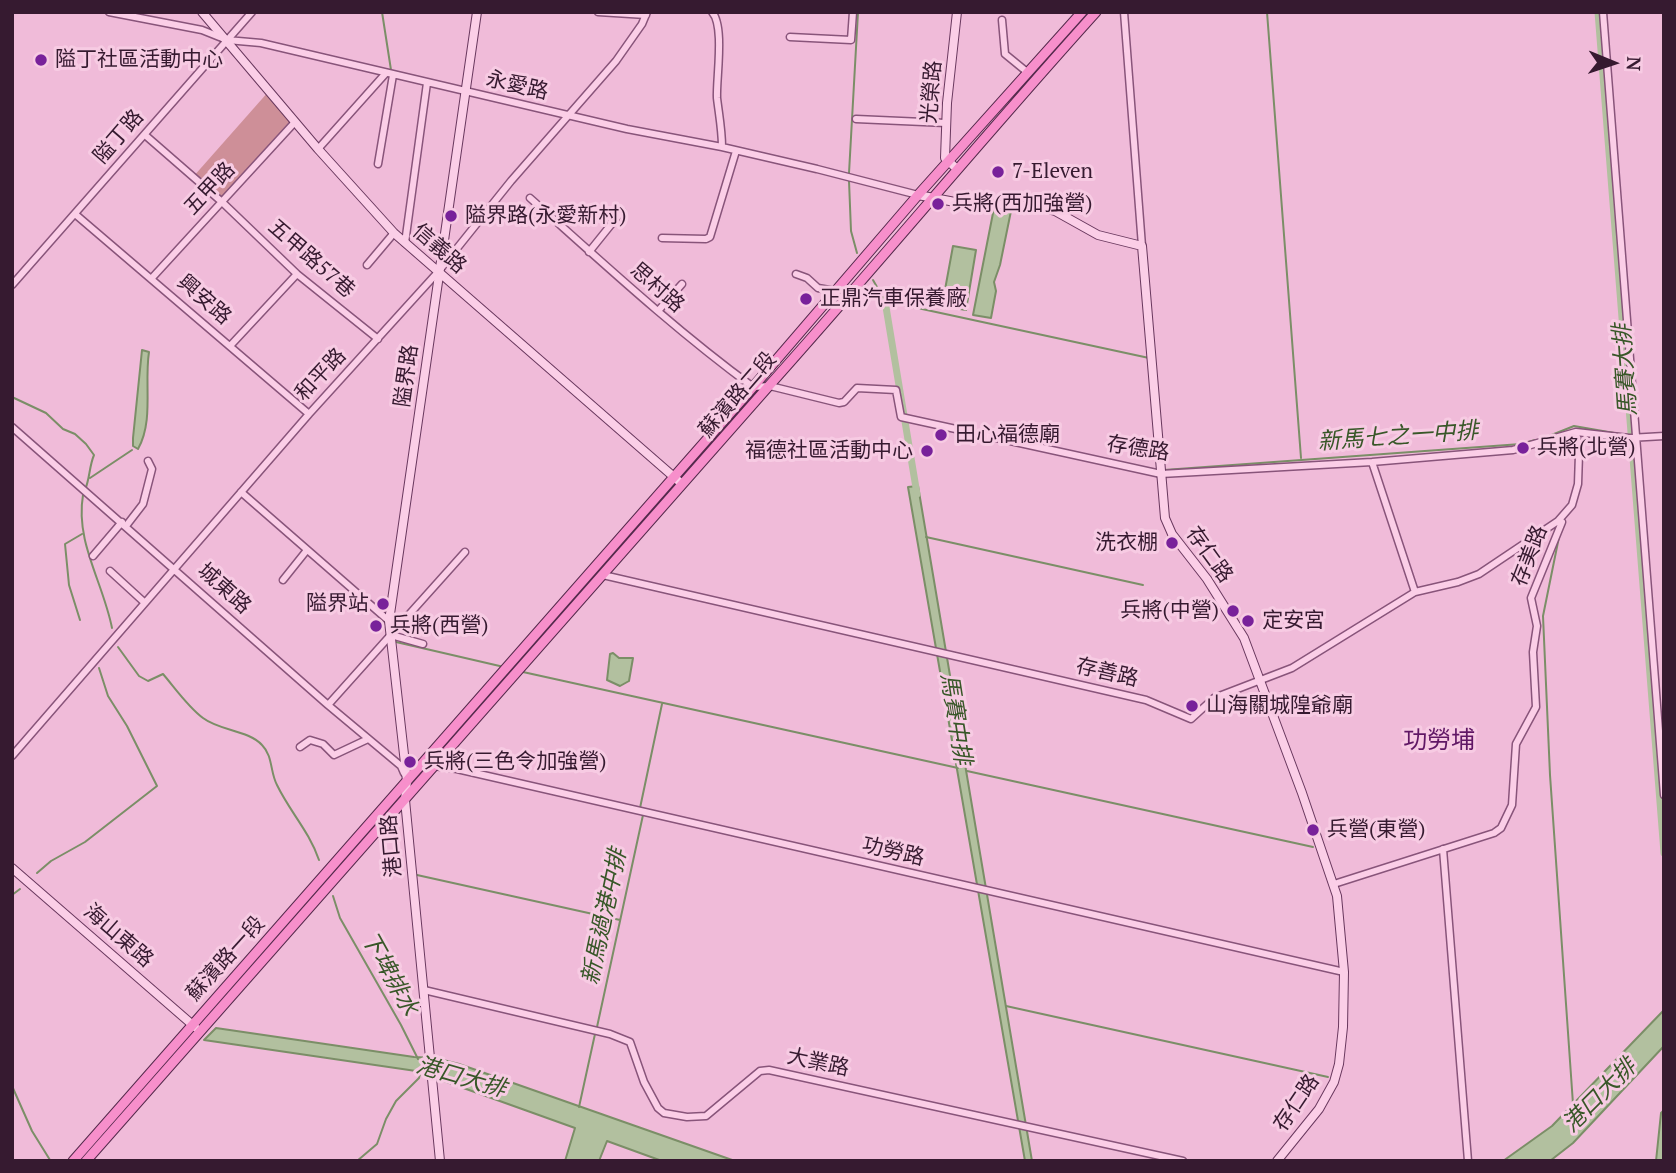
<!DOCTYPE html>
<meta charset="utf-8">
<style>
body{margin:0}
#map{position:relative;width:1676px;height:1173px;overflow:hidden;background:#f0bbd9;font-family:"PT Serif",serif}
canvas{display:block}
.frame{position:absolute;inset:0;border:14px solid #361a30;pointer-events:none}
.north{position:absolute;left:1578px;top:28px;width:70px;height:70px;-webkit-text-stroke:5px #f7cbe3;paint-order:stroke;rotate:92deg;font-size:19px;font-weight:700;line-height:28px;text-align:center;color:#361a30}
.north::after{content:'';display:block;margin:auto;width:24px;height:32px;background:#361a30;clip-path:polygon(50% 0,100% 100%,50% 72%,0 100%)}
</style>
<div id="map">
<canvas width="1676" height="1173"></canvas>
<div class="frame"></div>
<div class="north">N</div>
</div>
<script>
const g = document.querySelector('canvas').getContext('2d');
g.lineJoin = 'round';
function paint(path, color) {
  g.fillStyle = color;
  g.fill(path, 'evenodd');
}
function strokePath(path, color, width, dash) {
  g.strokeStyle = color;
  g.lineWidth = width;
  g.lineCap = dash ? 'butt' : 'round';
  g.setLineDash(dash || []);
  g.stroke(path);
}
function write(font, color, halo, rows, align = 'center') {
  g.font = font + ' "PT Serif","Noto Sans TC",serif';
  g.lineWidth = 6;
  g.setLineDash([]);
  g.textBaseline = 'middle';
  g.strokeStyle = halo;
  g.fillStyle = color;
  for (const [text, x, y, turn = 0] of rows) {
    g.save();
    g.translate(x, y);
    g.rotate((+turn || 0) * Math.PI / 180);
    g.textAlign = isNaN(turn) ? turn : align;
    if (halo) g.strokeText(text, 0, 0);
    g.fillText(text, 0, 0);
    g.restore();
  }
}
paint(new Path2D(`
 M269,91L295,122L222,202L193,177Z`), '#ce8f98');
const water = new Path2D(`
 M994,208L1011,211L1000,265L994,282L996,291L991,318L973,315Z
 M953,246L976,250L966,310L942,306Z
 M142,350L149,352C144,383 154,421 138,449L133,446V438Z
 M918,486L1032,1161H1025L908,487Z
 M613,653L619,658H633L629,681L620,686L607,680L610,654Z
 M1664,1010V1046L1573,1143L1555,1157L1550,1161H1503L1552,1126Z
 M216,1028L414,1057L435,1058L459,1064L735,1161H662L607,1141L599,1161H565L575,1128L416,1071L204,1040Z
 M1664,1110V1161H1656L1661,1113Z`);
paint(water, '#b2c09f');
strokePath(water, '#7b8e67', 2);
strokePath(new Path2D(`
 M382,12L391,70
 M1267,12L1301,458
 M849,173L858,12
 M849,181L851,231L857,253
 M873,280L885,301L1149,358
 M12,397L46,413L63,429L75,434L86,444L94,455C89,467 90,478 85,490
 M1625,435L1631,434
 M1544,438L1574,426L1620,434
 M1164,470L1521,444L1535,440
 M90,478L132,450
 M83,495C75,542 103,582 112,628
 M926,537L1143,585
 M1559,537L1543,616L1550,775L1573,1104
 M80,620L69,585L65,544L82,534
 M396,642L504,667
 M118,647L139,676L148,681L163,674C175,688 188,707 203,718C220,731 248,730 262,745C273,756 270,772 277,785C290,812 309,831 319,860
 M523,672L958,768
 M967,771L1313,847
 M640,808L662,704
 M37,873L51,861L85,842L157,786L127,726L108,696L99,668
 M417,875L620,920
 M12,895L20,889
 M333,896L340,918L401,1025L418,1059
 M1006,1006L1328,1077
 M597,1027L643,815
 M12,1086L32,1131L50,1160L54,1161
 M579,1107L595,1034
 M357,1161L377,1144L386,1119L396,1101L419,1078L421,1070`), '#7b8e67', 2);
strokePath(new Path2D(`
 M1598,12L1664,853
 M885,301L917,494`), '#b2c09f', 7);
const street = new Path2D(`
 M109,12L202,30L227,40L261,43L627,129L722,147L817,169L918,195
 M598,12L646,15
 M712,12C725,26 716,79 717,98C719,115 722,130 722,147
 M1124,12L1142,246
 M1603,12L1664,795
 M1002,20L1005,54L1027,72
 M790,37L851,40L853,12
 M856,119L946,123
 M145,135L222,202L297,274L378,339
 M318,149L386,73
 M378,164L393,75
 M530,198C603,263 674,329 753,387L770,386L839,403L844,402L857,388L896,390L901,417L1161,474L1372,462L1513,450L1576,432L1629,438L1664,436
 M75,214L309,414
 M662,238L706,239L710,237L736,151
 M405,243L427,83
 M589,252L622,211
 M367,265L394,233
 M796,274L807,278L818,288L835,291
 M151,279L295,122
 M12,285L252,12
 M658,311L682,284
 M230,346L297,274
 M12,427L328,705L401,766L404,773
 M1372,462L1415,592
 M241,492L389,621
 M126,526L143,504L152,469L148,461
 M93,556L122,522
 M110,571L145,603
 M603,575L1146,700L1191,719L1214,698L1292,668L1415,592L1458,582L1479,574L1558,521L1572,505L1578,484L1579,454L1576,432
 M283,580L307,550
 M391,635L423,644
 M328,705L465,552
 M300,747L310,740L323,744L334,755L368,739
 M12,756L309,414L438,272L511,181L616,61L642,24L647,12
 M434,766L457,769L1344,972
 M1443,849L1468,1161
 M1334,884L1494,833L1501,828L1512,805L1516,744L1536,707L1533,652L1537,626L1531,598L1562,522L1558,521
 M424,990L610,1034L630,1042L644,1082L658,1108L664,1113L687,1117L706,1116L760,1071L769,1070L1183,1161`);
const secondary = new Path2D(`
 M202,12L318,149L394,233L682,484
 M957,12L947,103L945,158L957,169
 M918,195L955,202L1040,207L1055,211L1098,235L1142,246L1165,518L1172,534L1207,579L1244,638L1302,793L1337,896L1344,972L1343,1027L1339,1064L1334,1082L1319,1109L1277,1161
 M12,868L195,1027
 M440,1161L405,800L407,781L389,621L477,12`);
const primary = new Path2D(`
 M73,1161L753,387L918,195L1082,12
 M86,1161C313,903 540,646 767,388C878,264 984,136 1096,12`);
strokePath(street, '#88547a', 9);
strokePath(secondary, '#69385e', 10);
strokePath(primary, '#55294c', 11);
strokePath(street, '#fbcee7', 6);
strokePath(secondary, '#fbcee7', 8);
strokePath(primary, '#f78fcb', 9);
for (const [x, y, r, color] of [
 [41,60,7,"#78219a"],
 [998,172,7,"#78219a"],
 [938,204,7,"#78219a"],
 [451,216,7,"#78219a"],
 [806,299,7,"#78219a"],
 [941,435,7,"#78219a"],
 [1523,448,7,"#78219a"],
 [927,451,7,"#78219a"],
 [1172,543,7,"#78219a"],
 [383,604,7,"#78219a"],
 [1233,611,7,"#78219a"],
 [1248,621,7,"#78219a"],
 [376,626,7,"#78219a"],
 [1192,706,7,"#78219a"],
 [410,762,7,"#78219a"],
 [1313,830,7,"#78219a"]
]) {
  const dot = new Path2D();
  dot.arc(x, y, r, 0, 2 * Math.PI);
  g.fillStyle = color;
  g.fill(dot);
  strokePath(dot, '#f7cbe3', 2.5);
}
write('21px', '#361a30', '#f7cbe3', [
 ["隘丁社區活動中心",55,60],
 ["7-Eleven",1012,172],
 ["兵將(西加強營)",952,204],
 ["隘界路(永愛新村)",465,216],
 ["正鼎汽車保養廠",820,299],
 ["田心福德廟",955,435],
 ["兵將(北營)",1537,448],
 ["福德社區活動中心",913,451,"right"],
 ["洗衣棚",1158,543,"right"],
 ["隘界站",369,604,"right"],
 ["兵將(中營)",1219,611,"right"],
 ["定安宮",1262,621],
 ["兵將(西營)",390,626],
 ["山海關城隍爺廟",1206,706],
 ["兵將(三色令加強營)",424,762],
 ["兵營(東營)",1327,830]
], 'left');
write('21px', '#361a30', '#f7cbe3', [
 ["永愛路",517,86,13],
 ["光榮路",932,92,-85],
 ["隘丁路",119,137,-49],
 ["五甲路",210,189,-47],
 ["信義路",439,249,41],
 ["五甲路57巷",311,259,41],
 ["思村路",657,288,41],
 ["興安路",204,300,41],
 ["和平路",321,375,-47],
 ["隘界路",407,376,-82],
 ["蘇濱路二段",738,395,-49],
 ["存德路",1138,449,9],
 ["存仁路",1209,555,54],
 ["存美路",1530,556,-69],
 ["城東路",224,589,42],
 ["存善路",1107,673,13],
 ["港口路",392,846,-95],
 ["功勞路",893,852,13],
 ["海山東路",118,936,41],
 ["蘇濱路一段",226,959,-48],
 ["大業路",818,1063,12],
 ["存仁路",1297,1103,-56]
]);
write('italic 23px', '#385728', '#f7cbe3', [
 ["馬賽大排",1626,370,-94],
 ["新馬七之一中排",1398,437,-4],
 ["馬賽中排",955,719,81],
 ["新馬過港中排",605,917,-78],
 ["下埤排水",389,974,61],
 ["港口大排",461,1078,16],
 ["港口大排",1600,1096,-45]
]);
write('24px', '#601765', '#f7cbe3', [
 ["功勞埔",1439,741]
]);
</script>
